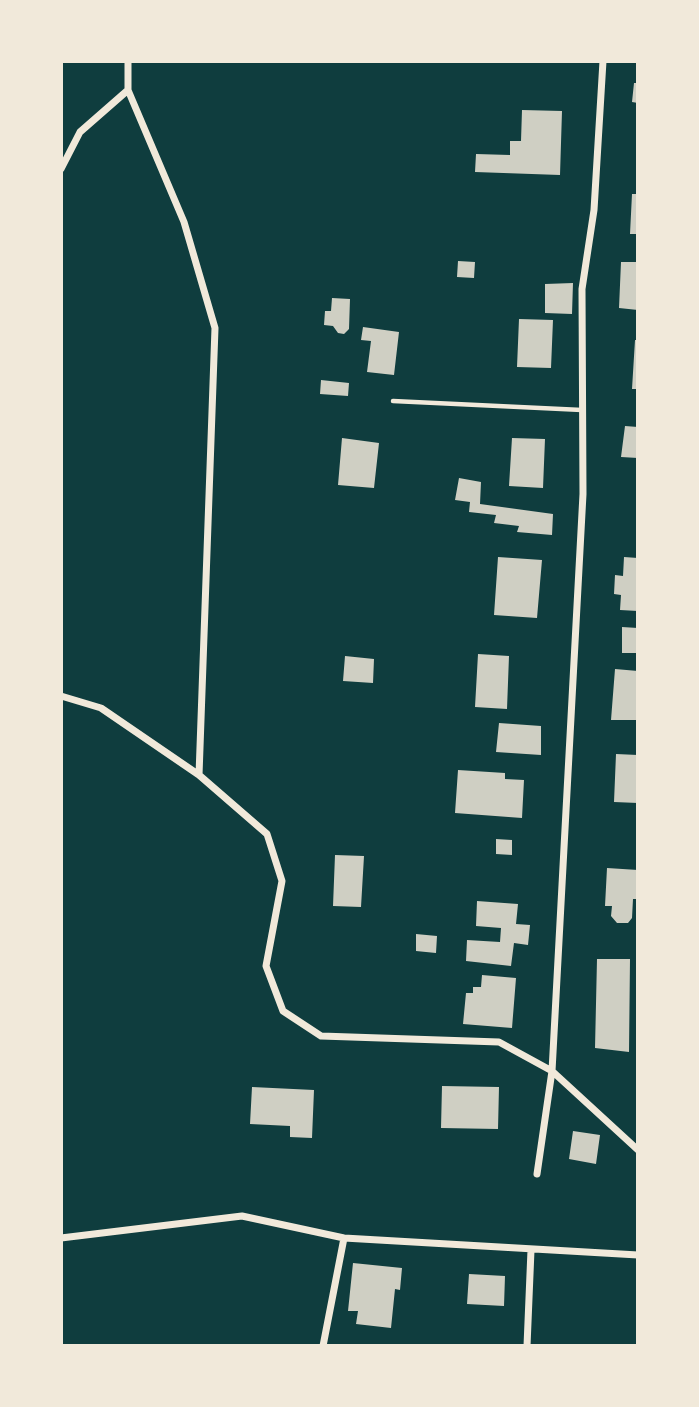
<!DOCTYPE html>
<style>
body{margin:0}
#map{position:relative;width:699px;height:1407px;overflow:hidden;background:#0f3d3e;font-family:"Fira Sans Condensed",sans-serif}
canvas{display:block}
.frame{position:absolute;inset:0;border:63px solid #f1e9da;pointer-events:none}
</style>
<div id="map">
<canvas width="699" height="1407"></canvas>
<div class="frame"></div>
</div>
<script>
const g = document.querySelector('canvas').getContext('2d');
g.lineJoin = 'round';
function paint(path, color) {
  g.fillStyle = color;
  g.fill(path, 'evenodd');
}
function strokePath(path, color, width, dash) {
  g.strokeStyle = color;
  g.lineWidth = width;
  g.lineCap = dash ? 'butt' : 'round';
  g.setLineDash(dash || []);
  g.stroke(path);
}
paint(new Path2D(`
 M634,83H638V103L632,102Z
 M522,110L562,111L560,175L475,172L476,154L510,155V141H521Z
 M632,194H638V234H630Z
 M458,261L475,262L474,278L457,277Z
 M621,262H638V310L619,308Z
 M573,283L572,314L545,313V284Z
 M332,298L350,299L349,329L344,334L338,333L333,326L324,325L325,311H331Z
 M519,319L553,320L551,368L517,367Z
 M363,327L399,332L394,375L367,372L371,341L361,340Z
 M635,340H638V389H632Z
 M321,380L349,383L348,396L320,394Z
 M625,426L638,427V458L621,457Z
 M342,438L379,443L374,488L338,485Z
 M512,438L545,439L543,488L509,486Z
 M459,478L481,482L480,504L553,514L552,535L517,532L519,526L494,523L496,515L469,512L470,502L455,500Z
 M498,557L542,560L537,618L494,615Z
 M624,557L638,558V611L620,610L621,595L614,594L615,575L623,576Z
 M622,627L638,628V653H622Z
 M478,654L509,656L507,709L475,707Z
 M345,656L374,659L373,683L343,681Z
 M615,669L638,671L636,720H611Z
 M499,723L541,726V755L496,752Z
 M616,754L638,755V803L614,802Z
 M458,770L505,773V779L524,780L522,818L455,813Z
 M496,839L512,840V855L496,854Z
 M335,855L364,856L361,907L333,906Z
 M607,868L638,870V899H633L632,918L628,923H617L611,916L612,906H605Z
 M477,901L518,904L516,924L530,925L528,945L514,943L511,966L466,961L467,940L500,942L501,928L476,926Z
 M416,934L437,936L436,953L416,951Z
 M597,959H630L629,1052L595,1048Z
 M482,975L516,978L512,1028L463,1024L466,993H473V987H481Z
 M442,1086L499,1087L498,1129L441,1128Z
 M252,1087L314,1090L312,1138L290,1137V1126L250,1124Z
 M573,1131L600,1135L596,1164L569,1159Z
 M353,1263L402,1268L400,1290L395,1289L391,1328L356,1324L358,1311H348Z
 M469,1274L505,1276L504,1306L467,1304Z`), '#cfcfc3');
strokePath(new Path2D(`
 M393,401L582,410`), '#f1e9da', 4.5);
strokePath(new Path2D(`
 M128,61V90L184,222L215,328L199,775L267,834L282,881L266,966L283,1011L321,1036L499,1042L552,1071L638,1150
 M61,169L80,132L128,90
 M61,696L101,708L199,775
 M537,1174L552,1071L583,494L582,289L594,210L603,61
 M61,1238L242,1216L344,1238L638,1255
 M323,1346L344,1238
 M527,1346L531,1250`), '#f1e9da', 7);
</script>
